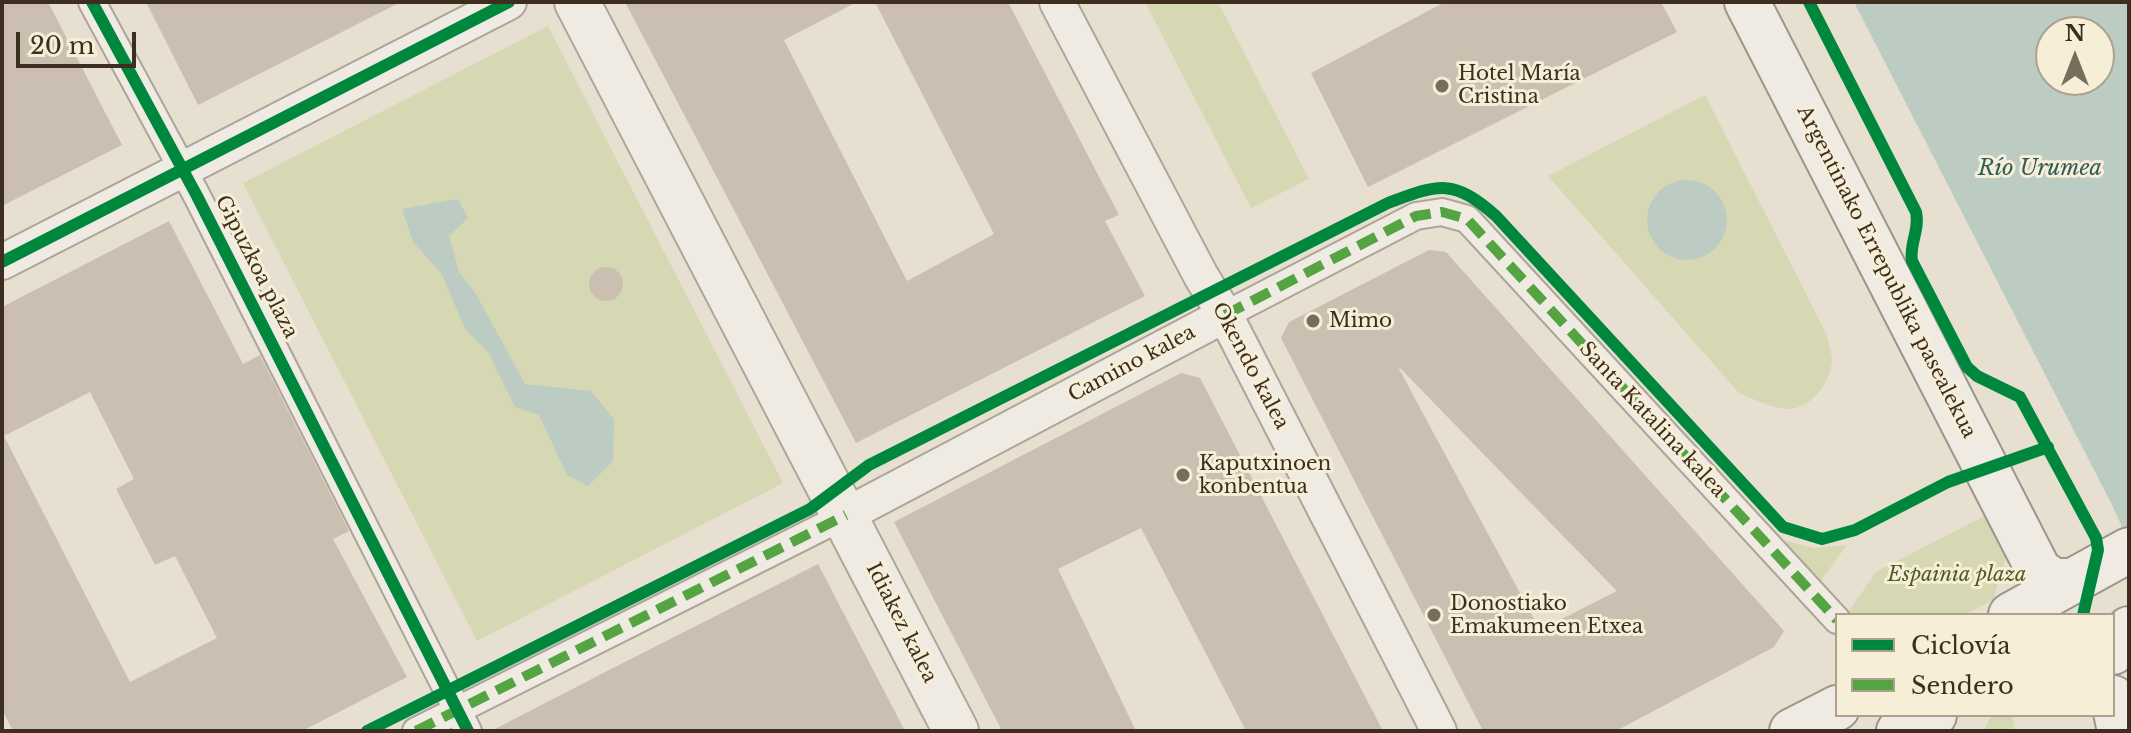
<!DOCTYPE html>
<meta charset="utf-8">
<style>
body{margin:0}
#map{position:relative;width:2131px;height:733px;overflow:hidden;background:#e7e0d1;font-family:"Libre Baskerville",serif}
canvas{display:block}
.frame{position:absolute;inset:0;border:4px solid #3d2e20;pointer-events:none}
.legend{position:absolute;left:1835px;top:613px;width:280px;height:104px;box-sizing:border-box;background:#f7eed8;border:2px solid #ada18e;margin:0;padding:10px 14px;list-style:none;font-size:24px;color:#3d2e20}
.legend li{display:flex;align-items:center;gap:16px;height:40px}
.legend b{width:40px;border:2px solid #ada18e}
.north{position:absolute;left:2035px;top:16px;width:80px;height:80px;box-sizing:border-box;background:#f7eed8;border:2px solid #ada18e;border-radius:50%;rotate:0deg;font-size:22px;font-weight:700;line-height:32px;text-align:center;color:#3d2e20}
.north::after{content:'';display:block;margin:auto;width:28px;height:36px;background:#786c5e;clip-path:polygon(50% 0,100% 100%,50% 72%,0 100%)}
.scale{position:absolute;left:16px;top:32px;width:120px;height:36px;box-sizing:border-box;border:4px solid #3d2e20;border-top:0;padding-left:10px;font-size:24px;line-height:28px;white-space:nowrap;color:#3d2e20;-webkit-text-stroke:6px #f7eed8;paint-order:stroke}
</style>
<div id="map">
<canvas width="2131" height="733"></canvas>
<div class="frame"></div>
<ul class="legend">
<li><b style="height:10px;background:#00873e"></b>Ciclovía</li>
<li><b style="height:10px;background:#54a441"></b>Sendero</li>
</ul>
<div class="north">N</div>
<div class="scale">20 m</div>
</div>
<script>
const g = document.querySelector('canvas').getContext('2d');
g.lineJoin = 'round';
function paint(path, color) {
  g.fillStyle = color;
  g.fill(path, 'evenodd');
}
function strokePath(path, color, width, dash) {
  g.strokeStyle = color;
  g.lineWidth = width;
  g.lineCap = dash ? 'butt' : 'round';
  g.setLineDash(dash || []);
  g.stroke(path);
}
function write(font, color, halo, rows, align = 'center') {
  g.font = font + ' "Libre Baskerville",serif';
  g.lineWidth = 6;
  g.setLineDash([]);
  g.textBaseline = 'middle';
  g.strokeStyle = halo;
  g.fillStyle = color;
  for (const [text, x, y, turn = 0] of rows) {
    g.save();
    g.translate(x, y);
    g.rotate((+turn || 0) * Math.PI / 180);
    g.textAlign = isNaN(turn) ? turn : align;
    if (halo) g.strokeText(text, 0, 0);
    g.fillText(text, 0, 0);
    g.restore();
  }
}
paint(new Path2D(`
 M1145,2H1218L1309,179L1251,208Z
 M548,26L783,483L477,641L243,183Z
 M1705,95L1827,335C1828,343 1832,353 1832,360C1831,382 1811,409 1788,409C1771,408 1754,399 1739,393L1548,176Z
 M1986,515L2006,556L1993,600L1964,615H1853L1849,611L1876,572Z
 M1780,539L1814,548L1847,545L1819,583Z
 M1991,715H2012L2015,731H1984Z`), '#d6d7b3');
paint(new Path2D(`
 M1854,2H2129V542L2112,505ZM2051,32H2099V80H2051Z
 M1647 220a40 40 0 1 1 80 0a40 40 0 1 1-80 0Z
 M458,199L468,218L449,236L459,272L476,294L525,384L591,391L614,419L613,461L588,486L567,475L539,415L515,407L488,352L465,329L442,274L413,242L402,209Z`), '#bcccc2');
paint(new Path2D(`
 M2,2H48L122,145L2,206Z
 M146,2H401L198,105Z
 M625,2H857L784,40L907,281L994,234L875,2H1008L1119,215L1105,221L1145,296L856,443Z
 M1445,2H1661L1677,32L1368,187L1311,73Z
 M169,221L243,364L260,355L349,531L333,539L407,677L302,731H13L2,710V307ZM90,392L134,479L116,489L155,565L175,556L217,638L130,682L4,436Z
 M1429,250L1446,252L1784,631L1774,647L1616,731H1483L1281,338L1289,322ZM1400,368L1562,535L1617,591L1540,630L1399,369Z
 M589 284a17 17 0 1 1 34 0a17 17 0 1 1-34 0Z
 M1181,373L1200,378L1383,731H1246L1141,528L1058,569L1136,731H1002L894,522Z
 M818,564L905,731H491L615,667Z`), '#cbbfb2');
const pedestrian = new Path2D(`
 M92,2L197,196L468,731
 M1225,315L1416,216L1442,212L1467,219L1837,620
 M416,731L846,515`);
const minor = new Path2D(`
 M1057,2L1201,276L1225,315L1439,731
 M2,262L509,2
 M846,515L1225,315`);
const tertiary = new Path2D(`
 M577,2L956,731`);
const secondary = new Path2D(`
 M1747,2L2039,571L2054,581H2072
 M2011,615L2129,550
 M2113,652L2118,641L2129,629
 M2113,698L2120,731
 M1792,731L1837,708
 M1899,731L1934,715`);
strokePath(pedestrian, '#ada599', 30);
strokePath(minor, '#ada599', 38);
strokePath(tertiary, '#ada599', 48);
strokePath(secondary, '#9c958a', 48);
strokePath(pedestrian, '#efebe3', 26);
strokePath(minor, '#efebe3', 34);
strokePath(tertiary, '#efebe3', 44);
strokePath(secondary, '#efebe3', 44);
strokePath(new Path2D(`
 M1225,315L1416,216L1442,212L1467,219L1837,620
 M416,731L846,515`), '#54a441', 10, [20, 10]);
strokePath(new Path2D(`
 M92,2L197,196L468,731
 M1809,2L1916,212C1920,230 1909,244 1912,261L1967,367L1977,376L2020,397L2096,538L2098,550L2083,615
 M2,262L509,2
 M367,731L810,509L869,465L1388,203C1439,184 1453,178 1496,216L1783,527L1822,539L1855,530L1948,482L2048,447`), '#00873e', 12);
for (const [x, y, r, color] of [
 [1442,86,8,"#786c5e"],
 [1313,321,8,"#786c5e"],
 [1183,475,8,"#786c5e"],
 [1434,615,8,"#786c5e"]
]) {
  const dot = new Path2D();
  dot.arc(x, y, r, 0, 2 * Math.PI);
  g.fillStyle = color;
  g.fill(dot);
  strokePath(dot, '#f7eed8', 3);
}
write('20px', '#3d2e20', '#f7eed8', [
 ["Hotel María",1458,74],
 ["Cristina",1458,97],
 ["Mimo",1329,321],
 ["Kaputxinoen",1199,464],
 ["konbentua",1199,487],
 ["Donostiako",1450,604],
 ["Emakumeen Etxea",1450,627]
], 'left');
write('20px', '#3d2e20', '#f7eed8', [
 ["Gipuzkoa plaza",256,267,63],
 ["Argentinako Errepublika pasealekua",1886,272,63],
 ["Camino kalea",1132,364,-28],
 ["Okendo kalea",1250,366,62],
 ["Santa Katalina kalea",1652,420,47],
 ["Idiakez kalea",901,623,63]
]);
write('italic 20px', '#4d5a26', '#f7eed8', [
 ["Espainia plaza",1957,575]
]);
write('italic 22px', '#2f5d5a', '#f7eed8', [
 ["Río Urumea",2040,169]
]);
</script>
